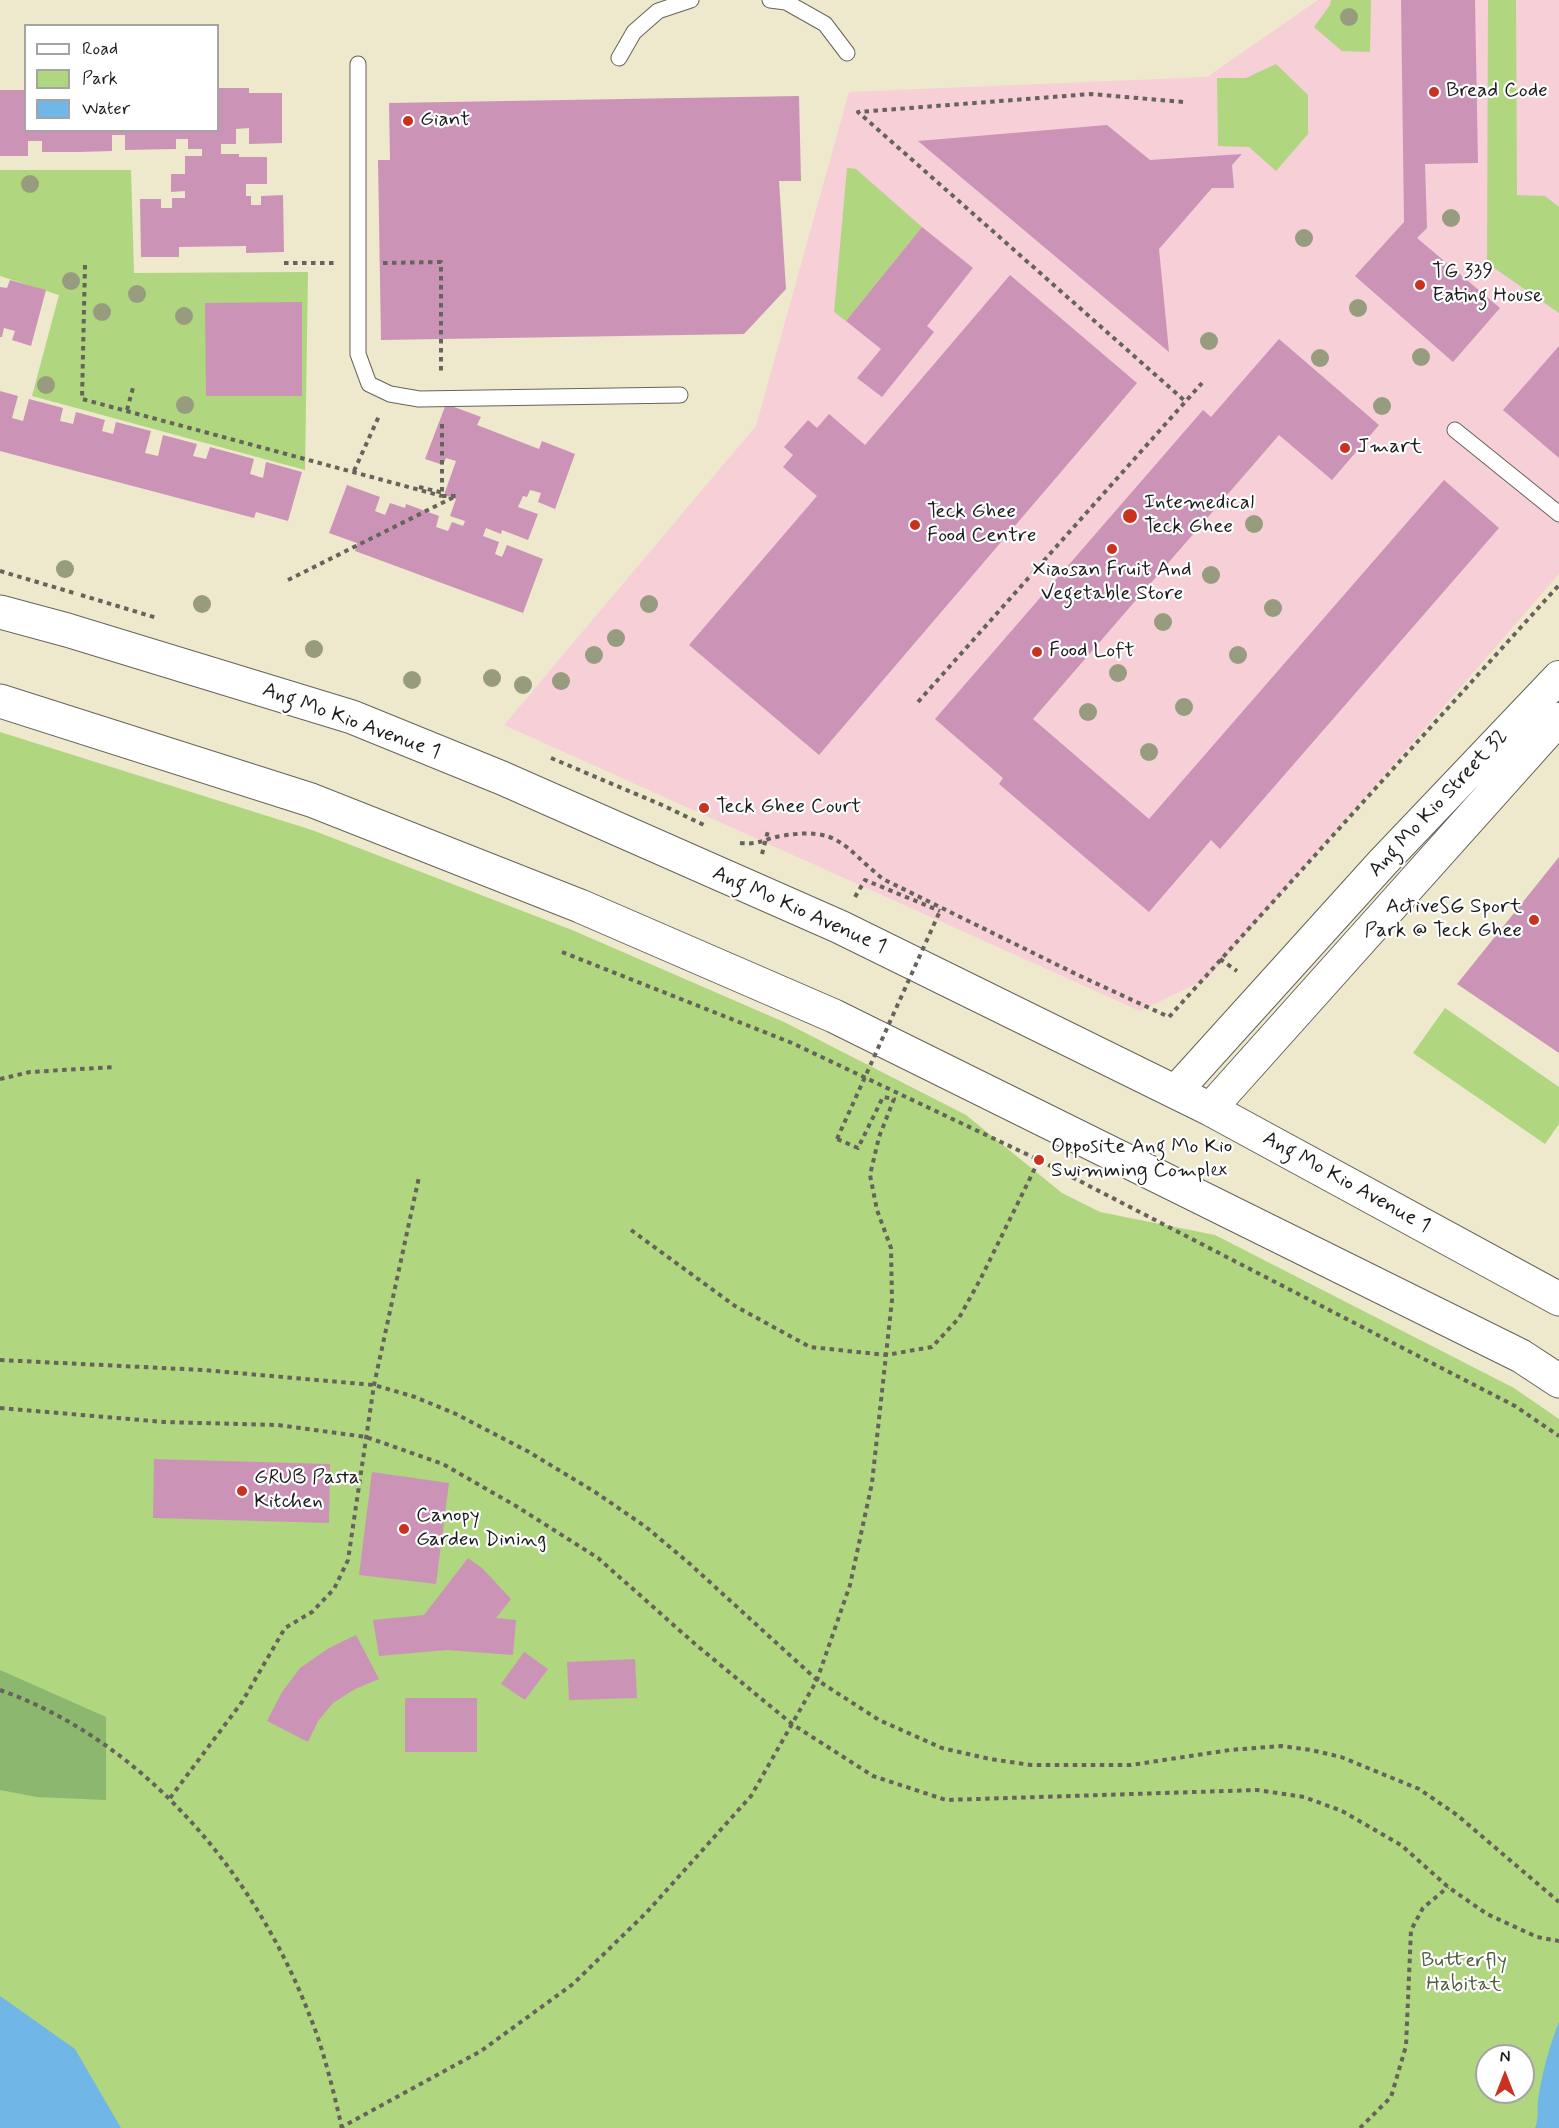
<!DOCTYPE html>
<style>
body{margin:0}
#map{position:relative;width:1559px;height:2128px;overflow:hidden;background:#eee8cd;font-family:Mynerve,sans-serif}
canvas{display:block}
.legend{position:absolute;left:24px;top:24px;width:195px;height:108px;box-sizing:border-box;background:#fff;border:2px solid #a4a4a4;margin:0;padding:8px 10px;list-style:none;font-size:18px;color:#1c1c1c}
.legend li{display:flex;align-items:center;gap:12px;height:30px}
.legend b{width:30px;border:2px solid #a4a4a4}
.north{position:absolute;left:1475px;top:2044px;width:60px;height:60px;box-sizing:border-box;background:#fff;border:2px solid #a4a4a4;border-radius:50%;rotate:0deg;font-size:16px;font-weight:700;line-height:24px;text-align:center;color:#1c1c1c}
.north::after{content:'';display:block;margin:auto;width:21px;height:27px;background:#c8321e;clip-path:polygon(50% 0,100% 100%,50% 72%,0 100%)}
</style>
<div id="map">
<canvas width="1559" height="2128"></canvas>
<ul class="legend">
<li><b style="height:8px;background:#fff"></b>Road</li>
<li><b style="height:16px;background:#b0d680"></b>Park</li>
<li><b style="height:16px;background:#70b6e7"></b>Water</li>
</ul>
<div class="north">N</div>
</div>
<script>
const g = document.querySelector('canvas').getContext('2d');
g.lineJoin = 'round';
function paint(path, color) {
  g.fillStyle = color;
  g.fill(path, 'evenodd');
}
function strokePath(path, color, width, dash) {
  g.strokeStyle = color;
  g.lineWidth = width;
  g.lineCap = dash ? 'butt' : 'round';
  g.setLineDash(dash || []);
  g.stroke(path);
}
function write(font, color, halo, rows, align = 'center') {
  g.font = font + ' Mynerve,sans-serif';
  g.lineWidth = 4.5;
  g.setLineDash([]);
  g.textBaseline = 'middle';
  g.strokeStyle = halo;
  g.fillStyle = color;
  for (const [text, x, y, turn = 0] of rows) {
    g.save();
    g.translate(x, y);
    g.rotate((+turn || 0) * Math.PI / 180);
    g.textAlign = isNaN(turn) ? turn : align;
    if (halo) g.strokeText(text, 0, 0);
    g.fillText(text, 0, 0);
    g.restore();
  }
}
paint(new Path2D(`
 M1318,0H1559V574L1208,978L1140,1011L504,725L756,426L849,92L1207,77Z`), '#f6cfd7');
paint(new Path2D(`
 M1331,0H1371L1370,52L1342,51L1314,27L1330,5Z
 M1488,0H1516L1517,195L1545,196L1559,207V313L1487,263Z
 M1276,64L1308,95V134L1276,171L1249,147L1218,146L1217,78H1246Z
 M847,168L856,169L922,227L846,321L834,312Z
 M0,170H131L134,273L308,272L305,470L32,396L59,295L0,276Z
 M0,732L312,830L572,930L784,1022L966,1115L1062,1193L1100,1212L1215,1235L1514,1388L1559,1419V2128H0ZM1487,2056H1523V2092H1487Z
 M1445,1008L1559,1087V1124L1545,1144L1413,1053Z`), '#b0d680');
paint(new Path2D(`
 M0,1670L106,1717V1800L37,1797L0,1790Z`), '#8cb76e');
paint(new Path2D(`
 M0,1996L75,2049L121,2128H0Z
 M1559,2022V2128H1535C1539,2119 1537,2109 1538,2100C1542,2073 1549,2047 1559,2022Z`), '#70b6e7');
paint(new Path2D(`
 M1401,0H1475L1478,163L1425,164L1427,228L1417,238L1500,308L1453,362L1355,276L1404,222Z
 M218,88H249V93H282V143L249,144V128L236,129V144H221V154H239V157H267V184H246V196H251V205H261V196L283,195L284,252L246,253V246L179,247V257H141L140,199H161V208H172V198H185V191L171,192V174H185V156H202V149H188V139H176V149L125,150V135H112V151L79,152H42V141H28V156H0V90H26V130H218Z
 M799,96L801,181H779L786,289L744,334L381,340L378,160H390L389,103Z
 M1107,125L1150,160L1242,154L1232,165L1234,188H1212L1159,249L1169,352L918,141Z
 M922,227L973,268L927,326L934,332L882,397L857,378L881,349L846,321Z
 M1010,275L1137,383L819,755L689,645L817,496L783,467L793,455L784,447L808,420L817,428L829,414L865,445Z
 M10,280L46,290L31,346L12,340L15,331L4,328L2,337H0V287L7,288Z
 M302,302V396H206L205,303Z
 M1279,339L1379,425L1332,480L1279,435L1033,719L1149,819L1444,480L1499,528L1220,849L1211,840L1149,912L999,784L1003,778L935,719L1203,410L1211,417Z
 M1559,346V458L1503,410Z
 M0,391L18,396L12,418L23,421L29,399L63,408L60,421L73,424L76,412L105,420L102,431L113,434L116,422L151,431L145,453L158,456L163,435L197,444L193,456L206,459L210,447L254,459L250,474L263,478L266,462L302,472L288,521L256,512L254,518L0,451Z
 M446,404L481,417L477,425L539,449L542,441L575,454L555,509L538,502L541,493L530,490L527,497L523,496L518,507L538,514L528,540L502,530L501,534L486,528L483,536L499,542L495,554L502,557L507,545L543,559L523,613L355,551L357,543L329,533L347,485L380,497L375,511L385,515L390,503L405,508L406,504L439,516L436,527L448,531L452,522L463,526L465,521L450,516L456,499L444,495L456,461L446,458L443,465L425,459Z
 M1559,857V1053L1457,984Z
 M154,1459L330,1464L329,1523L153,1518Z
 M372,1472L449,1483L436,1584L359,1575Z
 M468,1558L482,1568L511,1599L496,1618L516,1620L513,1655L447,1650L379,1656L373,1620L424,1615Z
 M356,1635L379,1679L355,1689L333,1703L318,1721L308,1742L267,1721L282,1692L300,1668L329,1648Z
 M524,1652L548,1669L525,1700L501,1684Z
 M635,1659L637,1698L569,1700L567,1662Z
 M405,1698H477V1752H405Z`), '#cb94b6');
const service = new Path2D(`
 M770,0L786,2L825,24L847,53
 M619,58L634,32L658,11L691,0
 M358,64V354L369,384L390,394L419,399L680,395
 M1455,430L1559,514`);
const minor = new Path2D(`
 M1175,1092L1383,862L1559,677
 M1210,1109L1559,719`);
const primary = new Path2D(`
 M0,612L67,630L352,717L502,778L840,927L1210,1109L1559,1299
 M0,701L311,800L580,906L834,1016L1521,1356L1559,1381`);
strokePath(service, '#66635a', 17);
strokePath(minor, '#66635a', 34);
strokePath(primary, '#66635a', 35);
strokePath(new Path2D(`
 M1183,102L1091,94L858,112L1185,401
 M284,263H334
 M383,263L441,262V374
 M85,265L82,399L442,496
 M127,410L134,384
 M442,424V496H457
 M354,471L379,416
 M419,487L444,493
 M0,571L74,593
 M288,580L454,497
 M81,595L157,618
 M918,702L1202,383
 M551,758L662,805L704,825
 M740,843C761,845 763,839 781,836C840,826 843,847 883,879L1078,975L1169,1017L1559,585
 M762,854L768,831
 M855,897L865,880L940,911
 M562,952L792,1043L1039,1160L1515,1406L1559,1436
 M1220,959L1237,971
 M0,1079L30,1072L114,1067
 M631,1230L735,1306L810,1347L886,1355L932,1347L959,1318L981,1278L1039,1160
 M0,1360L203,1370L374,1385L415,1397L456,1414L529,1452L595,1492L646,1527L690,1564L817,1680L879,1720L942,1748L990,1759L1031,1765H1131L1230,1750L1281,1746L1311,1750L1341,1757L1419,1789L1457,1815L1559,1902
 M0,1408L164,1422L278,1425L366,1437L443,1464L516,1506L598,1558L695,1644L792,1724L873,1776L946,1800L1257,1790L1304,1797L1342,1811L1401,1845L1448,1887L1487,1914L1537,1937L1559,1941
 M0,1690C144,1741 255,1874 309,2014C324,2050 333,2090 342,2128
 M170,1798L242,1702L285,1628L312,1612L334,1589L348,1560L374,1385L419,1177
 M340,2128L481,2051L573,1984L647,1912L751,1796L817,1680L850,1585L872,1483L892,1300L891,1248L877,1210L870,1175L879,1137L894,1099L883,1097L858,1148L837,1139
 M1360,2128L1391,2097L1406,2046L1411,1930L1423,1908L1448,1887`), '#66635a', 4, [4.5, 4.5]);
strokePath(service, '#fff', 15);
strokePath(minor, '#fff', 32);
strokePath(primary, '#fff', 33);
strokePath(new Path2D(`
 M837,1139L940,911`), '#66635a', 4, [4.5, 4.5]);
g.fillStyle = '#979c7f';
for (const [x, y] of [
 [1349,17],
 [30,184],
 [1451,218],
 [1304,238],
 [71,281],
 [137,294],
 [1358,308],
 [102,312],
 [184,316],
 [1209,341],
 [1421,357],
 [1320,358],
 [46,385],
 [185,405],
 [1382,406],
 [1254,524],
 [65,569],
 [1211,575],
 [202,604],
 [649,604],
 [1273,608],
 [1163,622],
 [616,638],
 [314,649],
 [594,655],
 [1238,655],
 [1118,673],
 [492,678],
 [412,680],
 [561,681],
 [523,685],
 [1184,707],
 [1088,712],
 [1149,752]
]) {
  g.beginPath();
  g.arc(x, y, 9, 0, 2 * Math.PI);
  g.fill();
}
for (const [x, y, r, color] of [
 [1434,92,6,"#c8321e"],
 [408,121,6,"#c8321e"],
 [1420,285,6,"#c8321e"],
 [1345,448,6,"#c8321e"],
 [1130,516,8,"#c8321e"],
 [915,525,6,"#c8321e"],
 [1112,549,6,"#c8321e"],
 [1037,652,6,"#c8321e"],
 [704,808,6,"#c8321e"],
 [1534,920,6,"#c8321e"],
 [1039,1160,6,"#c8321e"],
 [242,1491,6,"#c8321e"],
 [404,1529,6,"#c8321e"]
]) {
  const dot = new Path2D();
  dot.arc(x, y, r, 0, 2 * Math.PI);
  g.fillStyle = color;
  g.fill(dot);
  strokePath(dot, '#fff', 2);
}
write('21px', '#1c1c1c', '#fff', [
 ["Bread Code",1446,92],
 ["Giant",420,121],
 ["TG 339",1432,273],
 ["Eating House",1432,297],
 ["Jmart",1357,448],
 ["Intemedical",1144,504],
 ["Teck Ghee",1144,528],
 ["Teck Ghee",927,513],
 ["Food Centre",927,537],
 ["Xiaosan Fruit And",1112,571,"center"],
 ["Vegetable Store",1112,595,"center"],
 ["Food Loft",1049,652],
 ["Teck Ghee Court",716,808],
 ["ActiveSG Sport",1522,908,"right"],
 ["Park @ Teck Ghee",1522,932,"right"],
 ["Opposite Ang Mo Kio",1051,1148],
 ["Swimming Complex",1051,1172],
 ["GRUB Pasta",254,1479],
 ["Kitchen",254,1503],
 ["Canopy",416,1517],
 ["Garden Dining",416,1541]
], 'left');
write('21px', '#1c1c1c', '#fff', [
 ["Ang Mo Kio Avenue 1",351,722,20],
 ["Ang Mo Kio Street 32",1439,804,-47],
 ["Ang Mo Kio Avenue 1",799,911,24],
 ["Ang Mo Kio Avenue 1",1346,1183,29]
]);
write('21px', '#505d3f', '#fff', [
 ["Butterfly",1464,1962],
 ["Habitat",1464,1986]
]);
</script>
